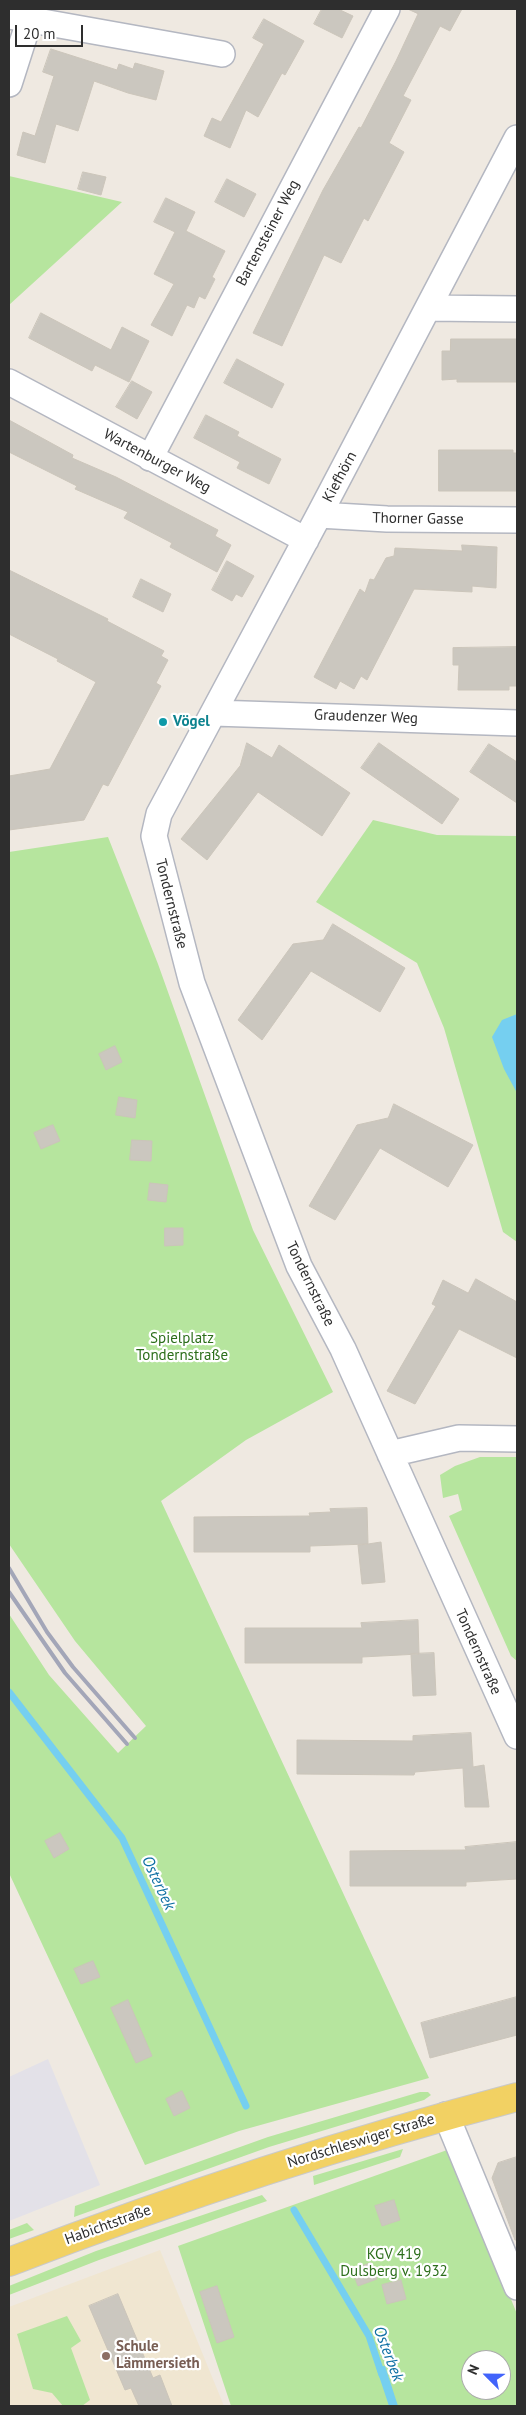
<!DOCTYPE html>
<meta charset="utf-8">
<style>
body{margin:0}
#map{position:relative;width:526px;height:2415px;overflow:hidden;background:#efe9e1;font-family:"PT Sans",sans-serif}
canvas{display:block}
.frame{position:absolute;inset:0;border:10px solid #2e2e2e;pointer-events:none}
.north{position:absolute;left:461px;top:2350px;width:50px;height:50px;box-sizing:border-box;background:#fff;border:1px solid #ababab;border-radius:50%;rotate:293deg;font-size:14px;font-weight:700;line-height:20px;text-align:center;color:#2e2e2e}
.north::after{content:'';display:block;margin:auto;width:18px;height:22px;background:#4264fb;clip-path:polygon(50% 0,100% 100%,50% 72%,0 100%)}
.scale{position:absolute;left:15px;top:25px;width:68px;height:22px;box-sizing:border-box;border:2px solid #2e2e2e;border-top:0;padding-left:6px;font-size:15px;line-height:18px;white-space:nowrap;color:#2e2e2e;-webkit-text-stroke:4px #fff;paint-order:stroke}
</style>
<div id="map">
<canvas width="526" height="2415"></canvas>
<div class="frame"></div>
<div class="north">N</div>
<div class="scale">20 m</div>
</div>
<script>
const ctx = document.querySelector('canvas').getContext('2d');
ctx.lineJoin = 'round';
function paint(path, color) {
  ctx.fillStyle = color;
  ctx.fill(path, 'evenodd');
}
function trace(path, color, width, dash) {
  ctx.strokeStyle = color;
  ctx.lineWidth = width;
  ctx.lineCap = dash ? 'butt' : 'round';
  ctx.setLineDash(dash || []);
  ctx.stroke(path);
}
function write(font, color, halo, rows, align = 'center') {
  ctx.font = font + ' "PT Sans",sans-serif';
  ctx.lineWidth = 4.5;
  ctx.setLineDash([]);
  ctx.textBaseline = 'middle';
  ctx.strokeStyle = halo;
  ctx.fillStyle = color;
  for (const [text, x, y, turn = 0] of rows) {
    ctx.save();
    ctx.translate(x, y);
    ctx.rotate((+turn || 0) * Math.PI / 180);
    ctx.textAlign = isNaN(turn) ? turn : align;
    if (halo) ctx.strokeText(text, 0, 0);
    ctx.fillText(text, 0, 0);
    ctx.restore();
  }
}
paint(new Path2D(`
 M48 2059 100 2185 9 2221V2077Z`), '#e3e1e8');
paint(new Path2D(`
 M160 2250 224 2406H9V2307Z`), '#f0e6d1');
paint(new Path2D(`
 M9 176 122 202 9 305Z
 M373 820 437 835 517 836V1242L503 1232 444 1028 417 963 316 902Z
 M108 837 158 964 253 1230 333 1392 246 1440 161 1501 429 2078 239 2131 145 2165 9 1873V1614L49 1675 118 1753 146 1726 75 1641 9 1544V852Z
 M480 1457H517V1661L511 1656 449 1516 462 1510 458 1494 443 1498 440 1475 455 1466Z
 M420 2092H428L431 2095 424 2100 269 2147 74 2217 75 2206 268 2137Z
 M403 2149 400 2157 314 2185 313 2176Z
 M450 2149 517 2314V2406H231L178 2246ZM471 2360H501V2390H471Z
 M262 2195 267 2201 99 2260 9 2295V2286L96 2251Z
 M27 2223 34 2230 9 2239V2230Z
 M67 2316 81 2341 71 2348 90 2400 82 2406H63L52 2393 33 2389 17 2334Z`), '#b6e59e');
paint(new Path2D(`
 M517 1014V1013V1093L504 1069 492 1037 502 1020Z
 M385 2366 398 2406H389L376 2367Z`), '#75cff0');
trace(new Path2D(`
 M9 1692 122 1838 246 2106
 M294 2210 369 2336 382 2375`), '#75cff0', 7);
const building = new Path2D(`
 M322 9H338L353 16 342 38 314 24Z
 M408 9H462L450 31 440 26 403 96 411 100 389 143 404 152 368 221 364 218 341 263 324 255 282 346 253 333 323 190 359 127 361 128 396 61 418 14Z
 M264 19 304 41 285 75 282 73 258 117 246 110 230 148 204 136 212 118 221 122 264 44 253 38Z
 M51 49 117 70 119 64 133 69 135 63 164 71 156 100 128 93 94 81 78 131 56 124 45 163 17 155 23 132 35 136 54 76 43 72Z
 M83 172 106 177 101 195 78 189Z
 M227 179 256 194 244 217 215 202Z
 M166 198 195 212 186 231 225 251 212 277 215 279 205 299 199 296 194 308 187 305 172 336 151 325 174 284 154 274 175 232 154 222Z
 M41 313 111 350 122 327 149 341 129 382 95 365 92 371 29 338Z
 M451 339H517V382H457V379L442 380V351H450Z
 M237 359 284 384 272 408 224 383Z
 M132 381 152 392 137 419 116 407Z
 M206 415 239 432 237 436 281 459 269 484 237 468 240 462 194 438Z
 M9 420 73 455 72 458 116 477 218 530 215 536 231 545 217 572 170 547 172 543 124 518 128 512 75 489 77 486 9 452Z
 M439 450H513V453H517V491H439Z
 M462 545 497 547 496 588 472 586V592L414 589 367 680 361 676 354 689 340 681 336 689 314 677 360 589 365 593 370 579 374 580 386 558 394 556 395 548 462 551Z
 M227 561 254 576 242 597 236 594 232 601 212 590Z
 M9 570 108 619 107 621 164 651 161 656 168 660 156 683 161 686 108 786 103 784 84 820 9 830V776L50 769 96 682 57 661 58 659 9 634Z
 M141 579 171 594 163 612 133 597Z
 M517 647V686H509V690H458L459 665H453V648Z
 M247 743 272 758 279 745 350 793 322 836 258 792 207 860 181 839 240 766Z
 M379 743 459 799 442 824 361 768Z
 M489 744 517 762V803L470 772Z
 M333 924 405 968 380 1012 311 971 262 1040 238 1020 293 944 323 940Z
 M115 1046 122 1062 106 1070 99 1054Z
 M119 1097 137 1100 135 1118 116 1115Z
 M394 1104 473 1145 448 1187 380 1148 335 1220 309 1206 357 1125 388 1118Z
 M53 1125 60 1141 41 1149 34 1133Z
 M132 1140 152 1141 151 1161 130 1160Z
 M150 1183 168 1185 166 1202 148 1200Z
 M165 1228H183V1245L165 1246Z
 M476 1279 517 1302V1358L459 1329 415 1404 387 1391 436 1306 432 1304 443 1280 468 1293Z
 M367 1508 368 1544 381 1542 385 1582 362 1584 358 1545 368 1544 310 1546V1552H194V1517L310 1516 309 1513 331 1512 330 1509Z
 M418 1620 419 1654 362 1657V1663H245V1628H362L361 1623Z
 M434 1653 436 1695 413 1696 411 1654Z
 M471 1733 473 1767 484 1765 489 1807H465L463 1768 415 1772 414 1775 297 1774V1740L413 1741V1736Z
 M60 1833 69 1849 54 1858 45 1841Z
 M517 1842V1879L466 1882V1886H350V1851L466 1850 465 1847Z
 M93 1961 100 1977 81 1984 74 1969Z
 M517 1997V2035L430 2058 421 2023Z
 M128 2000 152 2056 136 2063 111 2008Z
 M182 2091 190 2108 174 2116 166 2099Z
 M517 2157V2240H515L492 2178 498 2163Z
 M394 2200 400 2220 382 2226 375 2206Z
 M371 2263 377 2279 358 2286 352 2270Z
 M401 2280 406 2299 387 2304 382 2285Z
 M217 2286 234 2337 217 2343 200 2292Z
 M118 2294 153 2378 160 2375 172 2406H139L131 2388 125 2390 89 2306Z`);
paint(building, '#cbc7bf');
trace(building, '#cbc5ba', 1);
const minor = new Path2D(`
 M9 16 222 54
 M9 84 33 9
 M517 138 319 515 159 814 154 836 192 983 299 1266 343 1349 517 1736
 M428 308 517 309
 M9 382 306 540
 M150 458 387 9
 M319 515 387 519 517 520
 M214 713 517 723
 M390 1454 459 1438 517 1439
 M446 2115 517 2287`);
const primary = new Path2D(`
 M9 2262C175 2198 345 2142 517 2097`);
trace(minor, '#b4b7c1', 28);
trace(primary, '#c9c9c9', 30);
trace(minor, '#fff', 25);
trace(primary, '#f2d163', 28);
trace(new Path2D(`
 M9 1568 47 1632 73 1667 135 1738
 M9 1592 65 1673 127 1744`), '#a3a6b8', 4);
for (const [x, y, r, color] of [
 [163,722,5,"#0f9aa8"],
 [106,2356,5,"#8d6e63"]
]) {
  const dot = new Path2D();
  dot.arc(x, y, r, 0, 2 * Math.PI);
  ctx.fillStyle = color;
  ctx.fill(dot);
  trace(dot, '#fff', 2);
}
write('15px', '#2e2e2e', '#fff', [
 ["Bartensteiner Weg",268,233,-62],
 ["Wartenburger Weg",157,461,28],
 ["Kiefhörn",340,477,-62],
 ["Thorner Gasse",418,519,1],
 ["Graudenzer Weg",366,717,2],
 ["Tondernstraße",171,904,76],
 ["Tondernstraße",310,1284,64],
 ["Tondernstraße",478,1652,66],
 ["Nordschleswiger Straße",361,2141,-17],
 ["Habichtstraße",108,2225,-20]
]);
write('bold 15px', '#0d838f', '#fff', [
 ["Vögel",173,722]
], 'left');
write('15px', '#2c6e1b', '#fff', [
 ["Spielplatz",182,1339],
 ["Tondernstraße",182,1356],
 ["KGV 419",394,2255],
 ["Dulsberg v. 1932",394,2272]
]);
write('bold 15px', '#785e54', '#fff', [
 ["Schule",116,2347],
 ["Lämmersieth",116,2364]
], 'left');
write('italic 16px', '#0d6fa3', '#fff', [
 ["Osterbek",158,1883,65],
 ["Osterbek",388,2354,69]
]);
</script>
